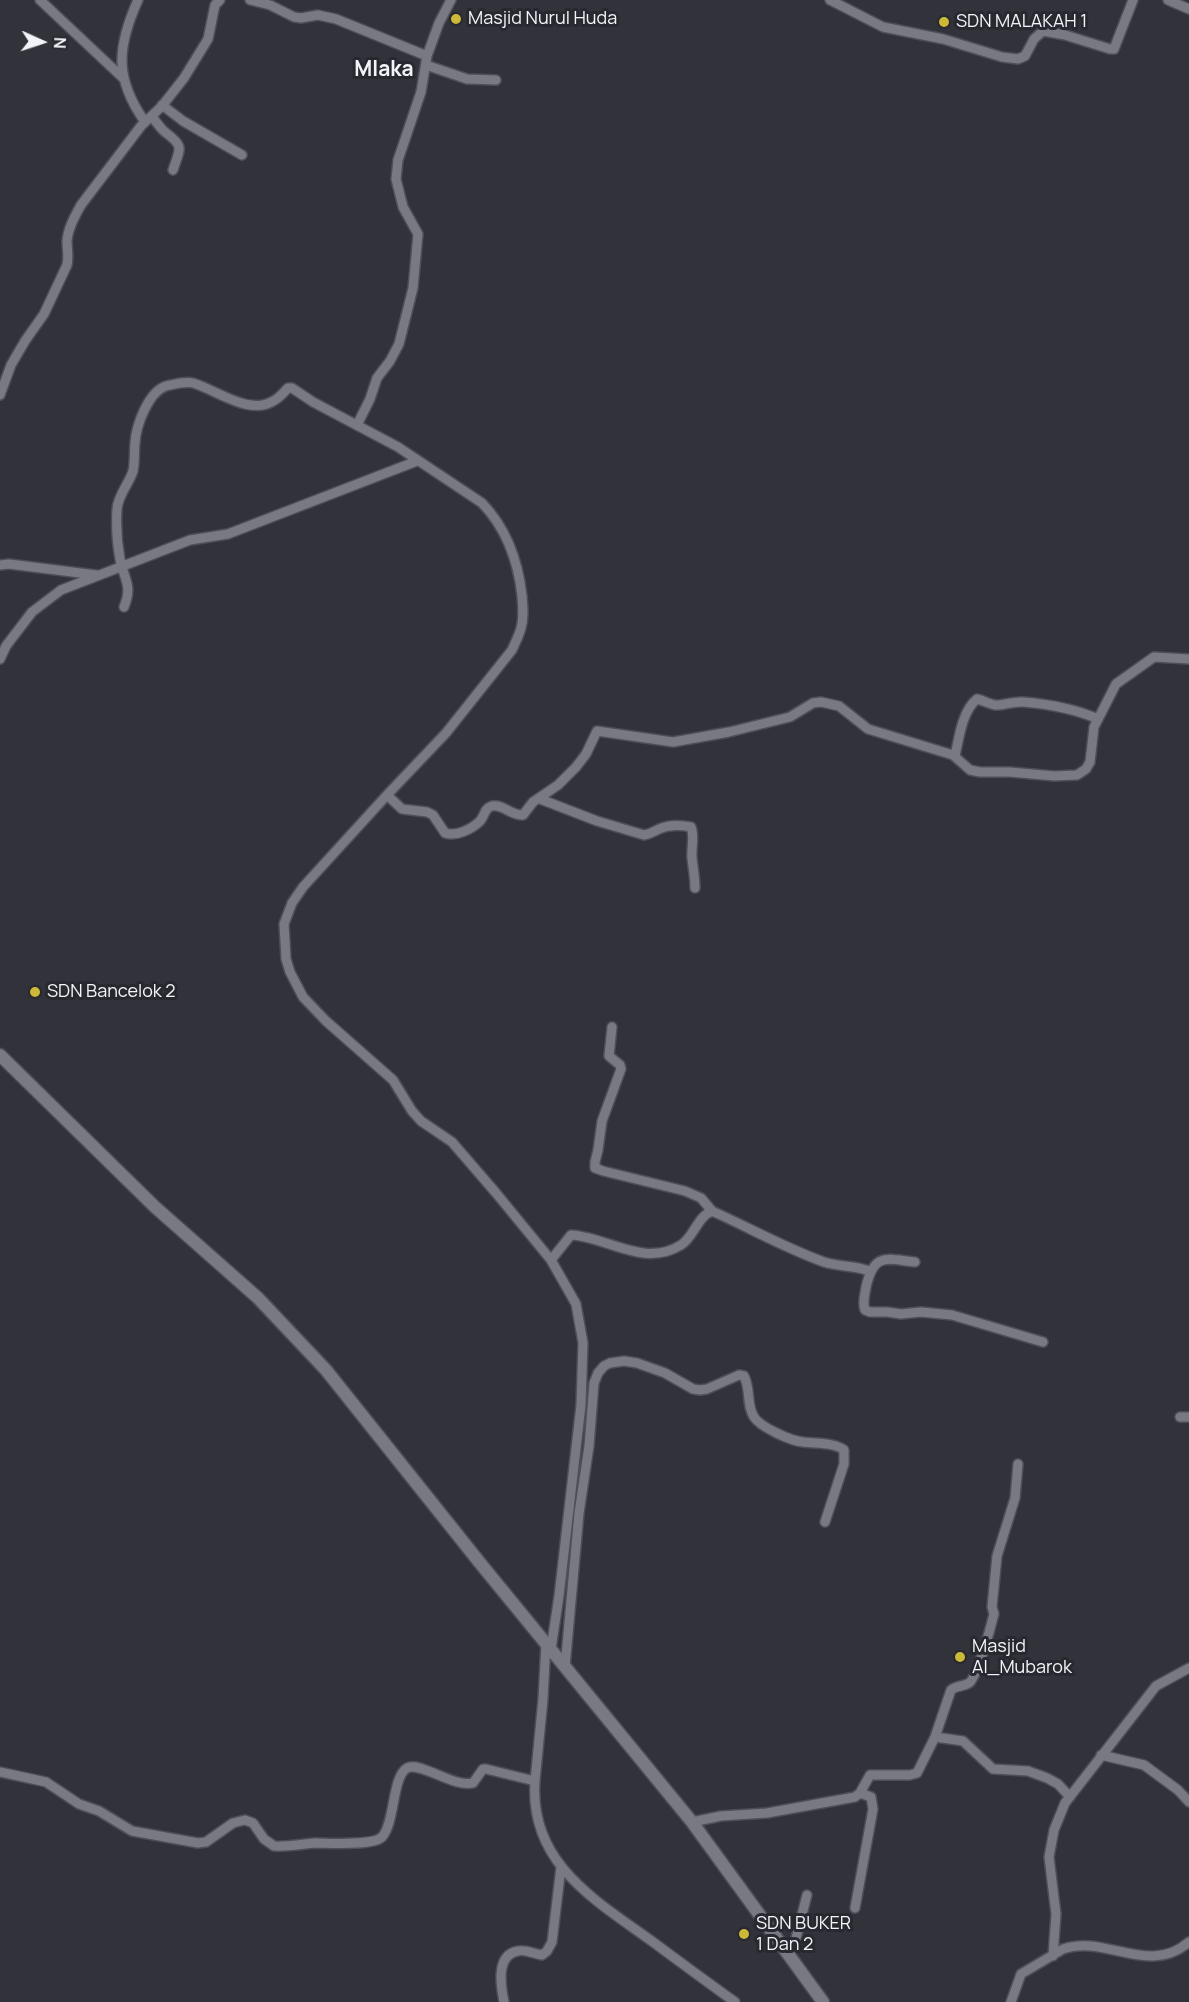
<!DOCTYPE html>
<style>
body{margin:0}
#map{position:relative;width:1189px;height:2002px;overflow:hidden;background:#32323b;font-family:Manrope,sans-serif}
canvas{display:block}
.north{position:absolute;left:12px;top:12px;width:60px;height:60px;-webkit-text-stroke:4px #282831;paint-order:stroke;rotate:93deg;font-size:16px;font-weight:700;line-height:24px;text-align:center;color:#f3f4f9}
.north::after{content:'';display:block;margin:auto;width:21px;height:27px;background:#f3f4f9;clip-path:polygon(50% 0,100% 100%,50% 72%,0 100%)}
</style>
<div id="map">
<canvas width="1189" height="2002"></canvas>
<div class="north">N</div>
</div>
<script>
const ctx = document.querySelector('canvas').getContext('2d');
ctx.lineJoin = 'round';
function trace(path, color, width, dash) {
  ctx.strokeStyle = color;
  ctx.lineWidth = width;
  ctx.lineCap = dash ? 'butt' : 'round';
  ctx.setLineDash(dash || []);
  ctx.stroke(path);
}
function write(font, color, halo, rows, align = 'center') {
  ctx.font = font + ' Manrope,sans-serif';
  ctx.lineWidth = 6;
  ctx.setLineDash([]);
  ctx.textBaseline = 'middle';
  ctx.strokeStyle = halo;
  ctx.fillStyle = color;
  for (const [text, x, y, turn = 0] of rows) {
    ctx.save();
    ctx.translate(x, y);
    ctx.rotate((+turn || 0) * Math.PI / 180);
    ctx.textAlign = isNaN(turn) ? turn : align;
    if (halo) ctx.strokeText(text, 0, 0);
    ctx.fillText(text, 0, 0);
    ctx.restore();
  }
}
const street = new Path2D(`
 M40 0 123 78
 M138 0C117 47 114 78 145 122
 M250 0 270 5 294 17 301 18 318 15 336 19 427 56
 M830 0 883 27 943 39 1002 57 1018 59 1025 56 1034 39 1043 31 1065 35 1110 49H1114L1133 0
 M1168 0 1189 9
 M426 65 467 79 496 80
 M162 105 183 121 242 155
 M152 117C156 121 160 128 165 132 185 147 180 148 173 170
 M0 395 11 365 25 341 44 314 67 265C69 256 67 249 67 241 68 228 75 216 81 205L141 126 162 106 184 78 208 39 215 5 220 0
 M357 425 370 399 377 378 390 361 399 344 413 288 418 234 403 207 396 179 398 160 421 92 427 56 439 23 451 0
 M0 565 9 564 96 575
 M124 607C133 585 124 580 120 559 117 543 116 525 117 509 118 495 129 484 133 471 135 462 134 452 135 443 136 426 148 392 166 386 174 384 185 381 193 383 217 390 250 417 275 400 280 397 284 392 288 388H292L313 402 398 447 482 503C507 529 518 560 522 596 523 607 524 618 521 628 519 636 515 643 512 650L446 733 387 795 303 887 292 903 284 924 286 959 290 972 303 997 326 1021 393 1080 412 1111 421 1121 452 1142 496 1193 551 1260 576 1304 583 1343 581 1405 559 1596 551 1649
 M0 659 6 646 32 612 61 590 190 540 228 534 417 461
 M955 756C959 738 962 711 977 699 982 700 989 704 995 705 1002 706 1013 701 1023 702 1048 704 1075 709 1098 719
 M387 795 402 809 427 812 433 815 445 833C456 837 472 829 480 821 485 816 484 808 492 806 503 804 512 816 523 815L533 802 558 785 576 767 586 754 597 731 673 742 729 732 790 717 813 703 821 702 839 706 868 729 953 755 970 770 980 772H1010L1054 776 1077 775 1086 769 1090 762 1094 727 1116 684 1154 657 1189 659
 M540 799 597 821 644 835C650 834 653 832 659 829 668 825 681 825 691 827 695 837 691 847 692 858 693 868 695 878 695 888
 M612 1027 609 1056 620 1065 621 1069 602 1121 598 1150 595 1162V1168L603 1171 685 1191 701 1198 712 1211
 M551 1260 571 1235C608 1237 644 1268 681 1245 694 1237 697 1217 712 1211 750 1228 785 1248 824 1262 839 1267 854 1265 869 1271
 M915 1262C886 1259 874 1252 866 1287 865 1295 862 1302 865 1310L870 1312H887L901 1314 921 1312 952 1315 1043 1342
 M1180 1417H1189
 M565 1667 579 1513 589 1446 594 1383 598 1373 604 1366 610 1363 624 1361 637 1363 665 1373 693 1389 700 1390 707 1389 739 1375 744 1376C751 1389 746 1405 754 1417 760 1427 791 1441 803 1442 816 1444 833 1442 844 1450V1464L825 1522
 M935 1737 963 1741 993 1769 1028 1771 1047 1778 1058 1784 1070 1797
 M1101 1755 1144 1765 1178 1790 1189 1802
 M0 1772 46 1782 79 1804 99 1811 132 1831 198 1843 206 1842 233 1823 245 1820 253 1823 264 1839 274 1846C288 1847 301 1844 315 1843 329 1843 373 1846 382 1837 395 1823 392 1777 407 1768 420 1761 454 1788 473 1783L483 1769H486L535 1781 543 1699 546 1643
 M535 1781C529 1863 595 1900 653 1942 680 1962 707 1982 735 2002
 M692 1822 721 1816 767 1813 855 1797 860 1793 870 1775H910L917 1773 935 1737 951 1690C957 1685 963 1687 969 1683 977 1678 991 1626 994 1614L992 1607 997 1556 1015 1498 1018 1464
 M855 1908 873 1809 871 1797 860 1793
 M789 1954 794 1946 807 1895
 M1053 1956 1056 1914 1049 1857 1054 1830 1065 1803 1156 1686 1189 1668
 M504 2002C501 1987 495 1955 518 1951 525 1949 534 1954 542 1955L547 1951 552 1942 561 1867
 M1011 2002 1021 1974 1063 1949C1105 1934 1149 1977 1189 1942`);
const secondary = new Path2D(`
 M0 1055 155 1207 258 1298 326 1370 480 1563 692 1822 823 2002`);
trace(street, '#4e4e56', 12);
trace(secondary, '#4e4e56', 15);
trace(street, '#787983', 9);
trace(secondary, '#787983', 12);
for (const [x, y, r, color] of [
 [456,19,6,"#cdb938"],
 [944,22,6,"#cdb938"],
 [35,992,6,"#cdb938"],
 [960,1657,6,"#cdb938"],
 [744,1934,6,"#cdb938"]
]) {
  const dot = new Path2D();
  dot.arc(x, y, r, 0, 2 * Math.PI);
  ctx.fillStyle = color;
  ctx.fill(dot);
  trace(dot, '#282831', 2);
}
write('18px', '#f3f4f9', '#282831', [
 ["Masjid Nurul Huda",468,19],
 ["SDN MALAKAH 1",956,22],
 ["SDN Bancelok 2",47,992],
 ["Masjid",972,1647],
 ["Al_Mubarok",972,1668],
 ["SDN BUKER",756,1924],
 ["1 Dan 2",756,1945]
], 'left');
write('bold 21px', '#f3f4f9', '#282831', [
 ["Mlaka",384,70]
]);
</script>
